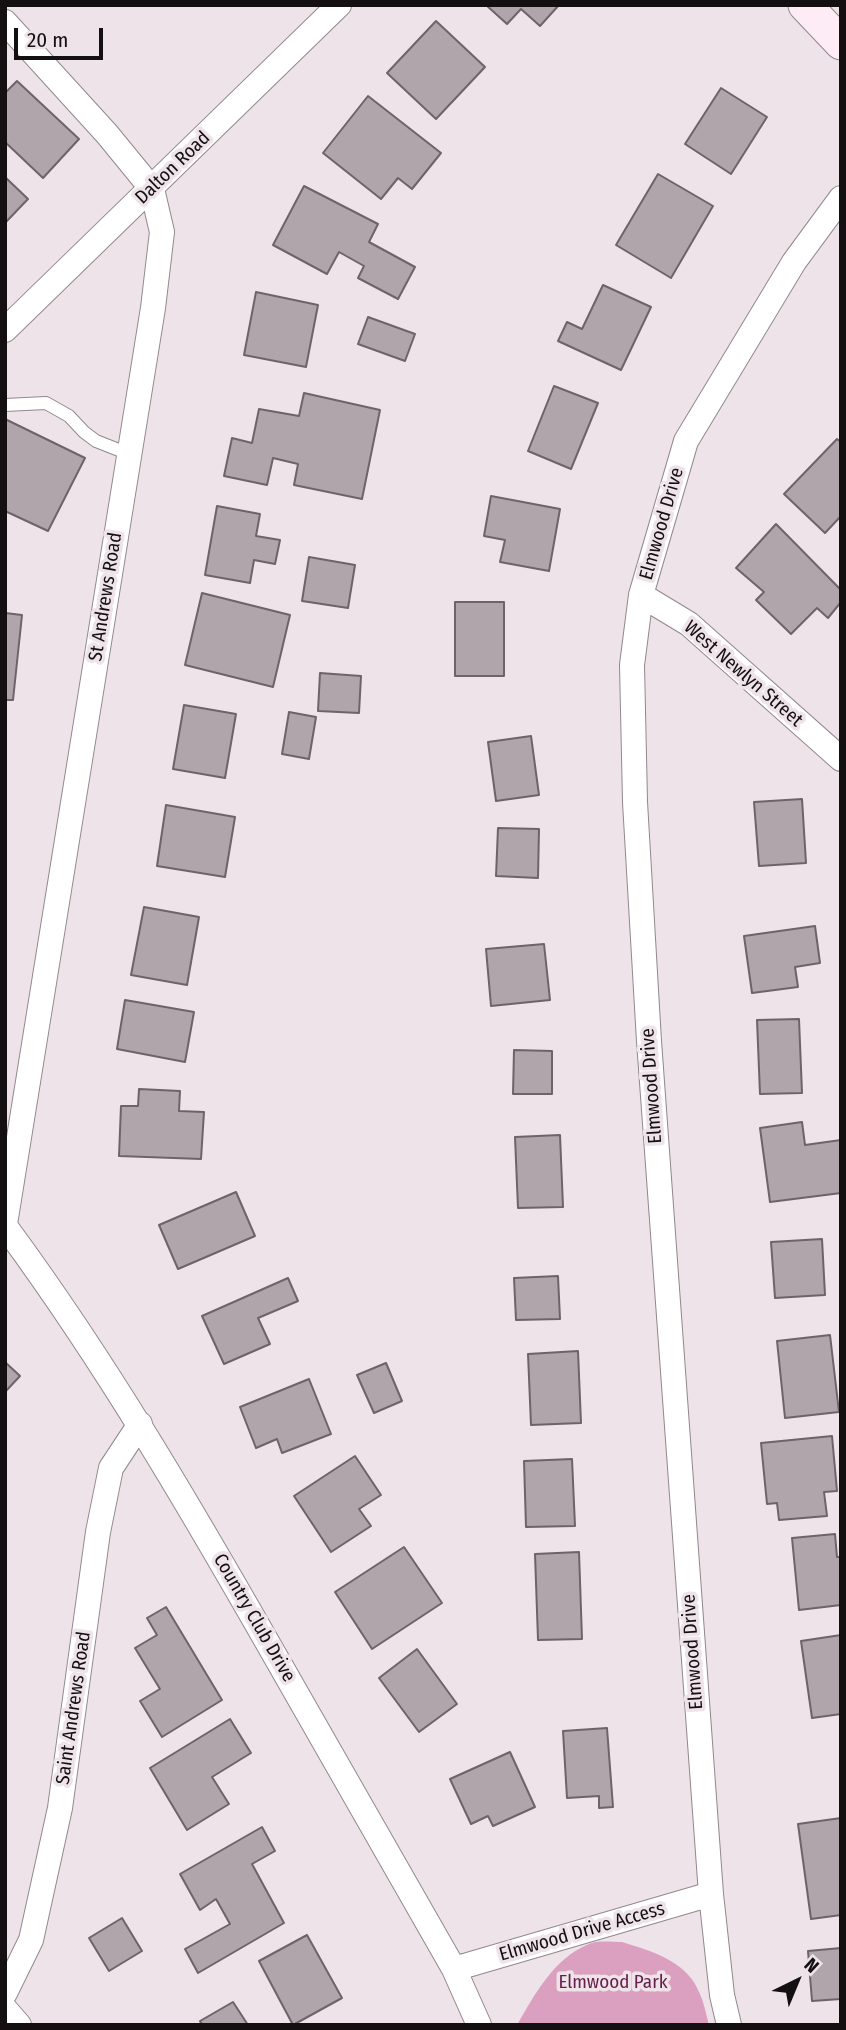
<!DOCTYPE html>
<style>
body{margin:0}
#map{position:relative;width:846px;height:2030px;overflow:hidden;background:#eee3e8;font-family:"Fira Sans Condensed",sans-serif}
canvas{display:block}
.frame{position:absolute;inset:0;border:7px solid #141012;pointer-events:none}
.north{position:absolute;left:762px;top:1946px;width:70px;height:70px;-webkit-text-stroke:5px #eee3e8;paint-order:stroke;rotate:43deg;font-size:19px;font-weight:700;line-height:28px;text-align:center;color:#141012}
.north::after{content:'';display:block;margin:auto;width:24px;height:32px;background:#141012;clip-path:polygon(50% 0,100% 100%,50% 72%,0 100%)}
.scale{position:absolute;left:14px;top:28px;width:89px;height:32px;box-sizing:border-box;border:4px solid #141012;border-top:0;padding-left:9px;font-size:21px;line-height:24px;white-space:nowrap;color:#141012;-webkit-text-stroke:5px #eee3e8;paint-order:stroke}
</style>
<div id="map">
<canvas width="846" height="2030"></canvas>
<div class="frame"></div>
<div class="north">N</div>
<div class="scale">20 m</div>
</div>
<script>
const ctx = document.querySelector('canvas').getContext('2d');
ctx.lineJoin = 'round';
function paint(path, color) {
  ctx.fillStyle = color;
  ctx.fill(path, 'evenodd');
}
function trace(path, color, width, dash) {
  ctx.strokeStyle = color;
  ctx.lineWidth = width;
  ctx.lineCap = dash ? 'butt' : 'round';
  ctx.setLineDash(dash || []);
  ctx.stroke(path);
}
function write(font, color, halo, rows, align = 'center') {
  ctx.font = font + ' "Fira Sans Condensed",sans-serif';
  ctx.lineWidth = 7;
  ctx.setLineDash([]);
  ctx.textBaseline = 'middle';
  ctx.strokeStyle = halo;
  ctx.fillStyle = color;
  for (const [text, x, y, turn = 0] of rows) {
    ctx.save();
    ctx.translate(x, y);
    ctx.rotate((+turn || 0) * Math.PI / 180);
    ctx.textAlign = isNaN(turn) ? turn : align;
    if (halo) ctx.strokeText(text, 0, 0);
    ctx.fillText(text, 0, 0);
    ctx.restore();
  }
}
paint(new Path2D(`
 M622 1942C651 1951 687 1961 699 1992 704 2002 706 2014 709 2025H517C535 1994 554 1958 589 1944 598 1940 612 1942 622 1942Z`), '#db9fbf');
const building = new Path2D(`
 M486 5H559L540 26 521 9 507 24Z
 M436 21 485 67 436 119 387 73Z
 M17 81 79 139 43 178 5 142V93Z
 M721 88 767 117 731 174 685 144Z
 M368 96 441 153 412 189 398 178 381 199 323 153Z
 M658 174 713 206 671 278 616 245Z
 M5 177 28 199 5 223Z
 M304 186 378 224 369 242 415 267 398 299 358 278 364 266 339 252 327 274 273 245Z
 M603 285 651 307 621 370 558 341 567 322 582 329Z
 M256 292 318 305 306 367 244 355Z
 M368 317 415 334 405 361 358 344Z
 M554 386 598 403 571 469 528 451Z
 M304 393 380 410 362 499 294 485 298 464 273 458 267 485 224 476 232 438 252 443 259 409 299 416Z
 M5 419 85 458 48 531 5 511Z
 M837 439 841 442V516L825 533 784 494Z
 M491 496 560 509 549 571 500 562 505 540 484 536Z
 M217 506 260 514 256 536 280 540 275 564 254 560 250 583 205 575Z
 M776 524 841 590V602L828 618 817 608 791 634 756 600 764 592 736 568Z
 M309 557 355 565 348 608 302 601Z
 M202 593 290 615 273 687 185 665Z
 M455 602H504V676H455Z
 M5 613 22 615 13 700H5Z
 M320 673 361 676 359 713 318 711Z
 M184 705 236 714 225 778 173 769Z
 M289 712 316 717 309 759 282 754Z
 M531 736 539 795 496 801 488 742Z
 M802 799 806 863 759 866 754 802Z
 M166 805 235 817 225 877 157 866Z
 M498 828 539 829 538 878 496 876Z
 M144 907 199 917 187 985 131 975Z
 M815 926 820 963 795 967 798 987 752 993 744 936Z
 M544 944 550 1000 491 1006 486 949Z
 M125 1000 194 1012 185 1062 117 1049Z
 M799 1019 802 1093 760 1094 757 1020Z
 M514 1050 552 1051V1094H513Z
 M139 1089 180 1091 179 1111 204 1112 201 1159 119 1156 121 1106H138Z
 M802 1122 805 1145 841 1140V1193L770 1202 760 1128Z
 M560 1135 563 1207 518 1208 515 1137Z
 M236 1192 255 1236 178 1269 159 1225Z
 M822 1239 825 1295 775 1298 771 1242Z
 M558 1276 560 1319 516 1320 514 1278Z
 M288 1278 298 1301 258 1318 270 1344 224 1364 202 1316Z
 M830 1335 839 1412 785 1418 777 1341Z
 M578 1351 581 1423 531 1425 528 1354Z
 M5 1362 20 1376 5 1392Z
 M386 1363 402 1401 374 1413 357 1375Z
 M309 1379 331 1434 282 1453 277 1439 256 1448 240 1407Z
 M832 1436 837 1491 824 1492 827 1516 779 1520 777 1503 767 1504 761 1443Z
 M355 1456 381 1495 359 1509 371 1526 331 1552 294 1496Z
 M572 1459 575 1526 526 1527 524 1461Z
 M835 1534 837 1557H841V1605L799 1610 792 1538Z
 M404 1547 442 1603 372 1649 335 1592Z
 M579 1552 582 1639 538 1640 535 1554Z
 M166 1607 222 1700 162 1737 140 1701 160 1689 135 1648 157 1635 147 1618Z
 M841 1635V1714L812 1718 801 1641Z
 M417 1649 457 1704 419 1732 379 1678Z
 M230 1719 251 1753 212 1777 229 1804 187 1830 150 1768Z
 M607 1728 613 1807 599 1808V1796L567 1798 563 1731Z
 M510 1752 535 1807 493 1826 488 1816 471 1824 450 1779Z
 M841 1818V1915L811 1919 798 1824Z
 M262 1827 275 1851 252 1864 284 1923 198 1973 185 1949 230 1924 216 1899 200 1910 180 1874Z
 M122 1918 142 1951 109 1971 89 1938Z
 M307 1935 342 1998 293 2025 259 1961Z
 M841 1948V1999L812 2001 808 1951Z
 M233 2002 248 2025H202L200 2021Z`);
paint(building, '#b0a5aa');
trace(building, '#6d6469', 2);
const lane = new Path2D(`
 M5 405 46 403 69 416 84 432 96 441 129 454`);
const street = new Path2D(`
 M5 22 107 134 152 189 162 232 153 308 5 1224
 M5 330 339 5
 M641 595 689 624 841 759
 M5 1226C107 1364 193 1512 278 1661 337 1764 395 1866 454 1969L479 2025
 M454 1969 711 1894
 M5 1993 31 1940 60 1808 98 1532 111 1468 140 1424
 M5 2009 19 2025
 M729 2025 722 1995 711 1894 649 1041 635 802 632 665 641 595 686 441 794 262 841 198`);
const secondary = new Path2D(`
 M805 5 841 43`);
trace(lane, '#92888d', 14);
trace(street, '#92888d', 26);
trace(secondary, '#92888d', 35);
trace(lane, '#fff', 12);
trace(street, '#fff', 24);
trace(secondary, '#fdecf5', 33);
write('19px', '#141012', '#eee3e8', [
 ["Dalton Road",173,168,-44],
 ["Elmwood Drive",662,524,-74],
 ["St Andrews Road",106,597,-81],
 ["West Newlyn Street",743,674,41],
 ["Elmwood Drive",652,1086,-94],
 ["Country Club Drive",254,1618,60],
 ["Elmwood Drive",693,1652,-94],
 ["Saint Andrews Road",74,1708,-82],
 ["Elmwood Drive Access",582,1932,-16]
]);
write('19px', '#661e4b', '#eee3e8', [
 ["Elmwood Park",613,1983]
]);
</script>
